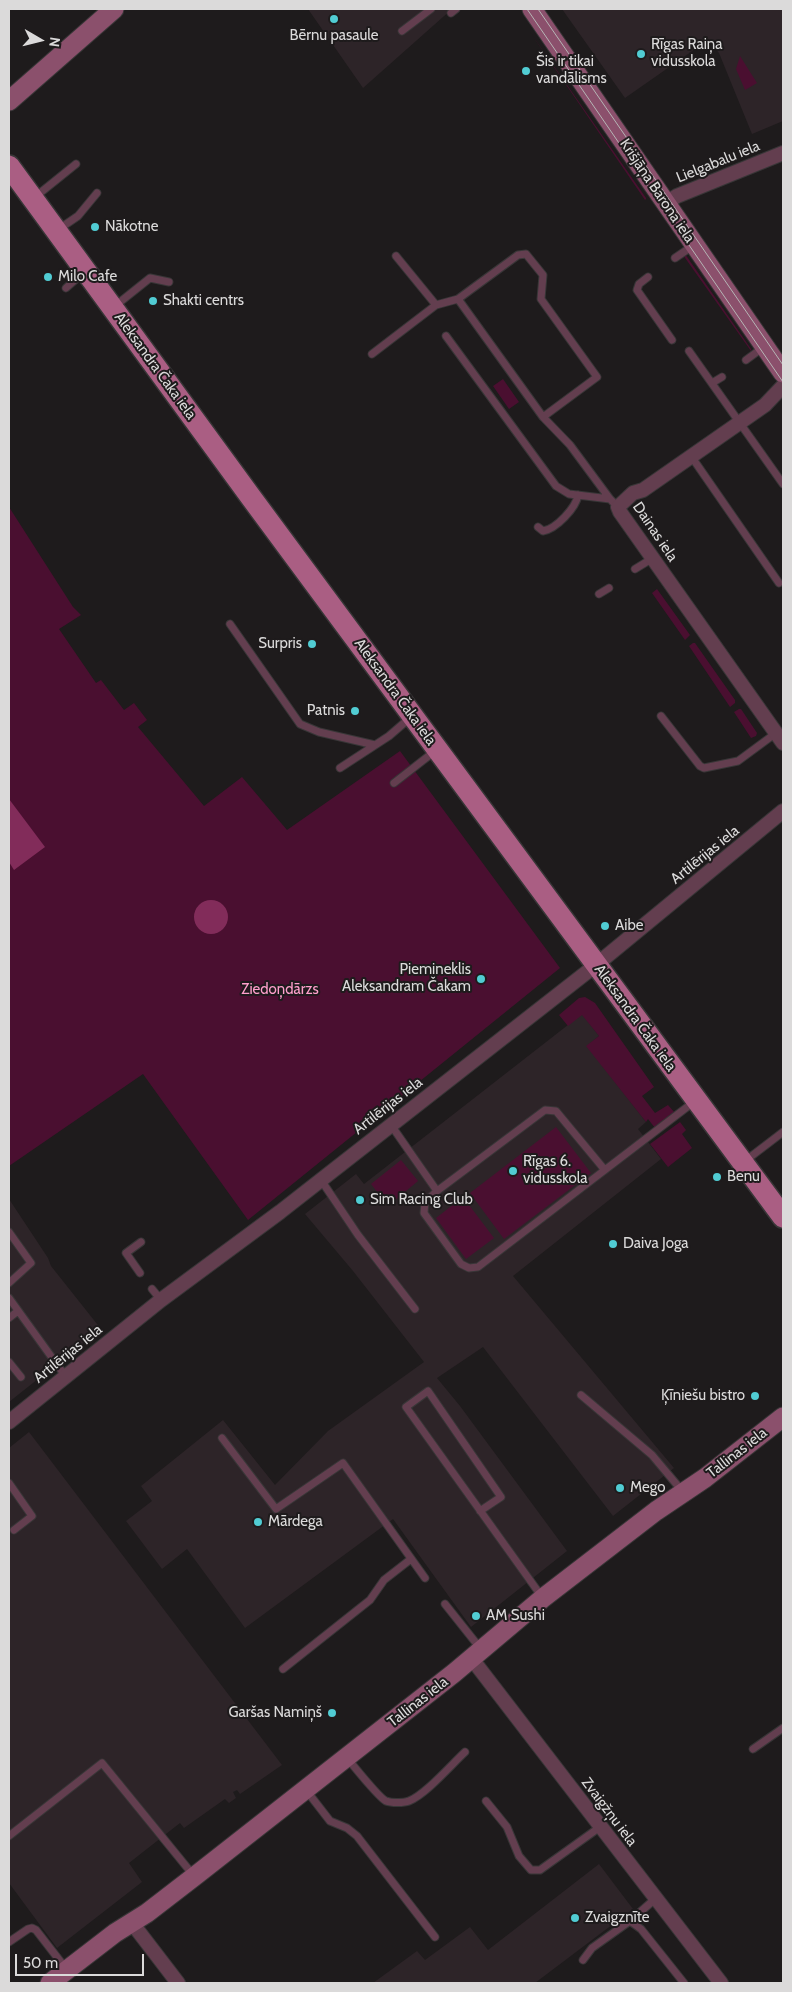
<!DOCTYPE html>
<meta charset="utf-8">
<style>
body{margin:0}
#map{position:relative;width:792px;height:1992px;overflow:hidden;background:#1e1b1c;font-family:Cabin,sans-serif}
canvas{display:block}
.frame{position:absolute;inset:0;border:10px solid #dbdada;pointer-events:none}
.north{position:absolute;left:15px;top:15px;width:50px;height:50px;-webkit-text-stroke:4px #1e1b1c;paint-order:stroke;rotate:98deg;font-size:14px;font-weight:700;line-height:20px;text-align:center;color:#dbdada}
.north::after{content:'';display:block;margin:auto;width:18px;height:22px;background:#dbdada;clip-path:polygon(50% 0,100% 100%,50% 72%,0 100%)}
.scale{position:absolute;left:15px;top:1954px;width:129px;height:22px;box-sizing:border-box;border:2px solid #dbdada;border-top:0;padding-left:6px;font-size:15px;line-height:18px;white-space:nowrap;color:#dbdada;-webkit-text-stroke:4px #1e1b1c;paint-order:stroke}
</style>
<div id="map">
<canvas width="792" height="1992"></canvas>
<div class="frame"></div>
<div class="north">N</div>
<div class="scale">50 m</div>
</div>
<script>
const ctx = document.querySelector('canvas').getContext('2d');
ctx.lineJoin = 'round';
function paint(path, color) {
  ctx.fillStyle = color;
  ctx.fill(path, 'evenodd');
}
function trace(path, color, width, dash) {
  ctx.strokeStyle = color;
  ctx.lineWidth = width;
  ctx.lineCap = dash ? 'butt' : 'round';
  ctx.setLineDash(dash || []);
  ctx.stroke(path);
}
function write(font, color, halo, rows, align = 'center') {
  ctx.font = font + ' Cabin,sans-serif';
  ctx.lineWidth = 4;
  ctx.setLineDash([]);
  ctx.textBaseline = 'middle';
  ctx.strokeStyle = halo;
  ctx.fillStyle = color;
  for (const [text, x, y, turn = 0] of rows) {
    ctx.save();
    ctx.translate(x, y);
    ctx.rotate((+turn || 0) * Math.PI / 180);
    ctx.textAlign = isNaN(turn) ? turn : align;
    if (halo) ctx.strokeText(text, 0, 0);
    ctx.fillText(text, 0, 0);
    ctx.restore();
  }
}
paint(new Path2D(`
 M308 9H452L363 88Z
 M562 9H783V121L752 134 719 53 708 40 625 98Z
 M582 1014 599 1036 587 1046 646 1122 638 1129 661 1159 513 1276 674 1468 613 1516 483 1347 437 1378 460 1406 567 1551 471 1627 393 1519 245 1628 187 1549 162 1569 126 1521 152 1501 141 1486 223 1420 275 1485 328 1431 424 1362 353 1271 305 1214 356 1174 364 1184Z
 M9 1199 48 1258 51 1266 101 1329 9 1402Z
 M29 1432 282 1765 240 1794 237 1790 233 1792 236 1798 229 1803 225 1799 184 1828 180 1823 129 1863 142 1882 57 1948 9 1883V1448Z
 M599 1864 633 1909 535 1983H373L417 1951 425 1960 470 1927 488 1950Z`), '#2d2428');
paint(new Path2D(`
 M530 32 646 198V199L645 200Z
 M740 56 757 83 745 90 736 69Z
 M685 254 751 349V351L683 255Z
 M503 379 519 402 509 409 493 386Z
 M9 507 73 607 81 615 59 629 96 683 101 680 124 710 134 703 147 720 138 727 204 806 242 777 287 830 400 751 560 968 248 1220 143 1074 9 1166Z
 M657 589 690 635 685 640 652 593Z
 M693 643H695L735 700V703L730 707 689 646Z
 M739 709H741L757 733 756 736 751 738 734 712Z
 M585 997 595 1003 654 1087 642 1096 655 1113 668 1105 675 1113 655 1128 648 1119 646 1122 586 1046 599 1036 582 1015 568 1026 559 1015 579 998Z
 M680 1122 686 1130 682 1134 692 1148 668 1167 650 1144Z
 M556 1127 591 1173 504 1239 470 1193Z
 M401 1160 418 1181 388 1206 371 1184Z
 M463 1197 494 1238 466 1259 436 1218Z`), '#4a0f30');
paint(new Path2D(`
 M9 799 45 847 14 870 9 862Z
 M194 917a17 17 0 1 1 34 0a17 17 0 1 1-34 0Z`), '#822c5a');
const lane = new Path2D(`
 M451 13 456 9
 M402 31 431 9
 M35 197 76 164
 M59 229 78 216 97 193
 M396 256 436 305
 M675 258 694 245
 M648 277 639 284 637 290 672 340
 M66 288 83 273
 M458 299 543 417 570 445 610 499 618 507
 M115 306 150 278 169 282
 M446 336 556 486 569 494 610 499
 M689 351 783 484
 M372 354 436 305 458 299 518 255 526 254 543 275 541 299 597 377 543 417
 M746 360 765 346
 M712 383 722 377
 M691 456 779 583
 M538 527 543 531C556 529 576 508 578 495
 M635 569 653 558
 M599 594 609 588
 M230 624 300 724 319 732 375 745
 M661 716 700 766 704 768 738 761 776 733
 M340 768 389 736 411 717
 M394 783 435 751
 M391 1125 437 1191
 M745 1161 783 1132
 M604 1169 556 1111 545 1110 437 1191 425 1202 424 1213 461 1264 469 1268 478 1267 695 1101
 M321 1180 358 1235 415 1309
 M9 1232 31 1263 9 1283
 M140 1273 126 1253 141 1242
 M152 1289 161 1300
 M9 1298 66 1377
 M9 1318 18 1311
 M9 1362 21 1377
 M581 1395 652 1455 683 1492
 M222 1438 276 1509 343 1463 425 1578
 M9 1483 32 1516 14 1530
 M480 1511 501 1497 428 1391 406 1407 542 1597
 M445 1604 480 1648
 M283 1669 370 1600 384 1580 411 1559
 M753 1749 783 1728
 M347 1758C353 1765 379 1798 386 1801 391 1803 404 1803 409 1801 426 1794 451 1765 465 1752
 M306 1790 330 1821 347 1828 357 1836 435 1937
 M486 1801 507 1827 519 1856 531 1870H540L600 1827
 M9 1836 102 1763 194 1876
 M630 1921 641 1929 684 1983
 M9 1942 28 1929 32 1928 36 1930 67 1970
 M583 1960 592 1948 630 1921 655 1899`);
const street = new Path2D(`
 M666 203 677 196 783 153
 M783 386 765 405 643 490 633 493 618 507 620 512 783 743
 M9 1422 161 1300 280 1212 596 965 783 811
 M472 1659 721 1983
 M132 1923 178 1983`);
const secondary = new Path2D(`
 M532 9 783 373
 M9 101 114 9
 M50 1983 115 1933 147 1913 195 1876 454 1673 543 1598 656 1511 705 1478 783 1417`);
const primary = new Path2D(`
 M9 166 250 496 783 1217`);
trace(lane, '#383637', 9);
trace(street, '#383637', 16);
trace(secondary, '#383637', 21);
trace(primary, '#383637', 24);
trace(lane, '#633e4f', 7);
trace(street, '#633e4f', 14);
trace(secondary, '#8b506c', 19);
trace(primary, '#aa5e83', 21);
trace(new Path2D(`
 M527 9 783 382
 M538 9 783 365`), '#b6b5b5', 1);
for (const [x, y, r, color] of [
 [334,19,5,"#51ccd3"],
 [641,54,5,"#51ccd3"],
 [526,71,5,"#51ccd3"],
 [95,227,5,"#51ccd3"],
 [48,277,5,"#51ccd3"],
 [153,301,5,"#51ccd3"],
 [312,644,5,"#51ccd3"],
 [355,711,5,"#51ccd3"],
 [605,926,5,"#51ccd3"],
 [481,979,5,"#51ccd3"],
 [513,1171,5,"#51ccd3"],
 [717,1177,5,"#51ccd3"],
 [360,1200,5,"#51ccd3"],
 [613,1244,5,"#51ccd3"],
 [755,1396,5,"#51ccd3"],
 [620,1488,5,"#51ccd3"],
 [258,1522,5,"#51ccd3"],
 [476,1616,5,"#51ccd3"],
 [332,1713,5,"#51ccd3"],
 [575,1918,5,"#51ccd3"]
]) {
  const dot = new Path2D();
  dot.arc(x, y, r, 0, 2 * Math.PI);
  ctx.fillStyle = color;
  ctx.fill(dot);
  trace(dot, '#1e1b1c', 2);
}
write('15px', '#dbdada', '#1e1b1c', [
 ["Bērnu pasaule",334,36,"center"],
 ["Rīgas Raiņa",651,45],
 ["vidusskola",651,62],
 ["Šis ir tikai",536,62],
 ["vandālisms",536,79],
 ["Nākotne",105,227],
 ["Milo Cafe",58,277],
 ["Shakti centrs",163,301],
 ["Surpris",302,644,"right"],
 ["Patnis",345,711,"right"],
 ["Aibe",615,926],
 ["Piemineklis",471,970,"right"],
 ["Aleksandram Čakam",471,987,"right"],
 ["Rīgas 6.",523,1162],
 ["vidusskola",523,1179],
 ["Benu",727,1177],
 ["Sim Racing Club",370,1200],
 ["Daiva Joga",623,1244],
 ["Ķīniešu bistro",745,1396,"right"],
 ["Mego",630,1488],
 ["Mārdega",268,1522],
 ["AM Sushi",486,1616],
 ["Garšas Namiņš",322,1713,"right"],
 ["Zvaigznīte",585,1918]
], 'left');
write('15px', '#dbdada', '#1e1b1c', [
 ["Lielgabalu iela",718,162,-22],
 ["Krišjāņa Barona iela",657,191,56],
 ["Aleksandra Čaka iela",155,366,54],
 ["Dainas iela",655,532,56],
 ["Aleksandra Čaka iela",395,692,54],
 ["Artilērijas iela",705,855,-39],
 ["Aleksandra Čaka iela",635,1018,54],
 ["Artilērijas iela",388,1106,-38],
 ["Artilērijas iela",68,1354,-39],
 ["Tallinas iela",737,1453,-38],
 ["Tallinas iela",418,1702,-38],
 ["Zvaigžņu iela",609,1812,53]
]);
write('15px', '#ff9fcc', '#1e1b1c', [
 ["Ziedoņdārzs",280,990]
]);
</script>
